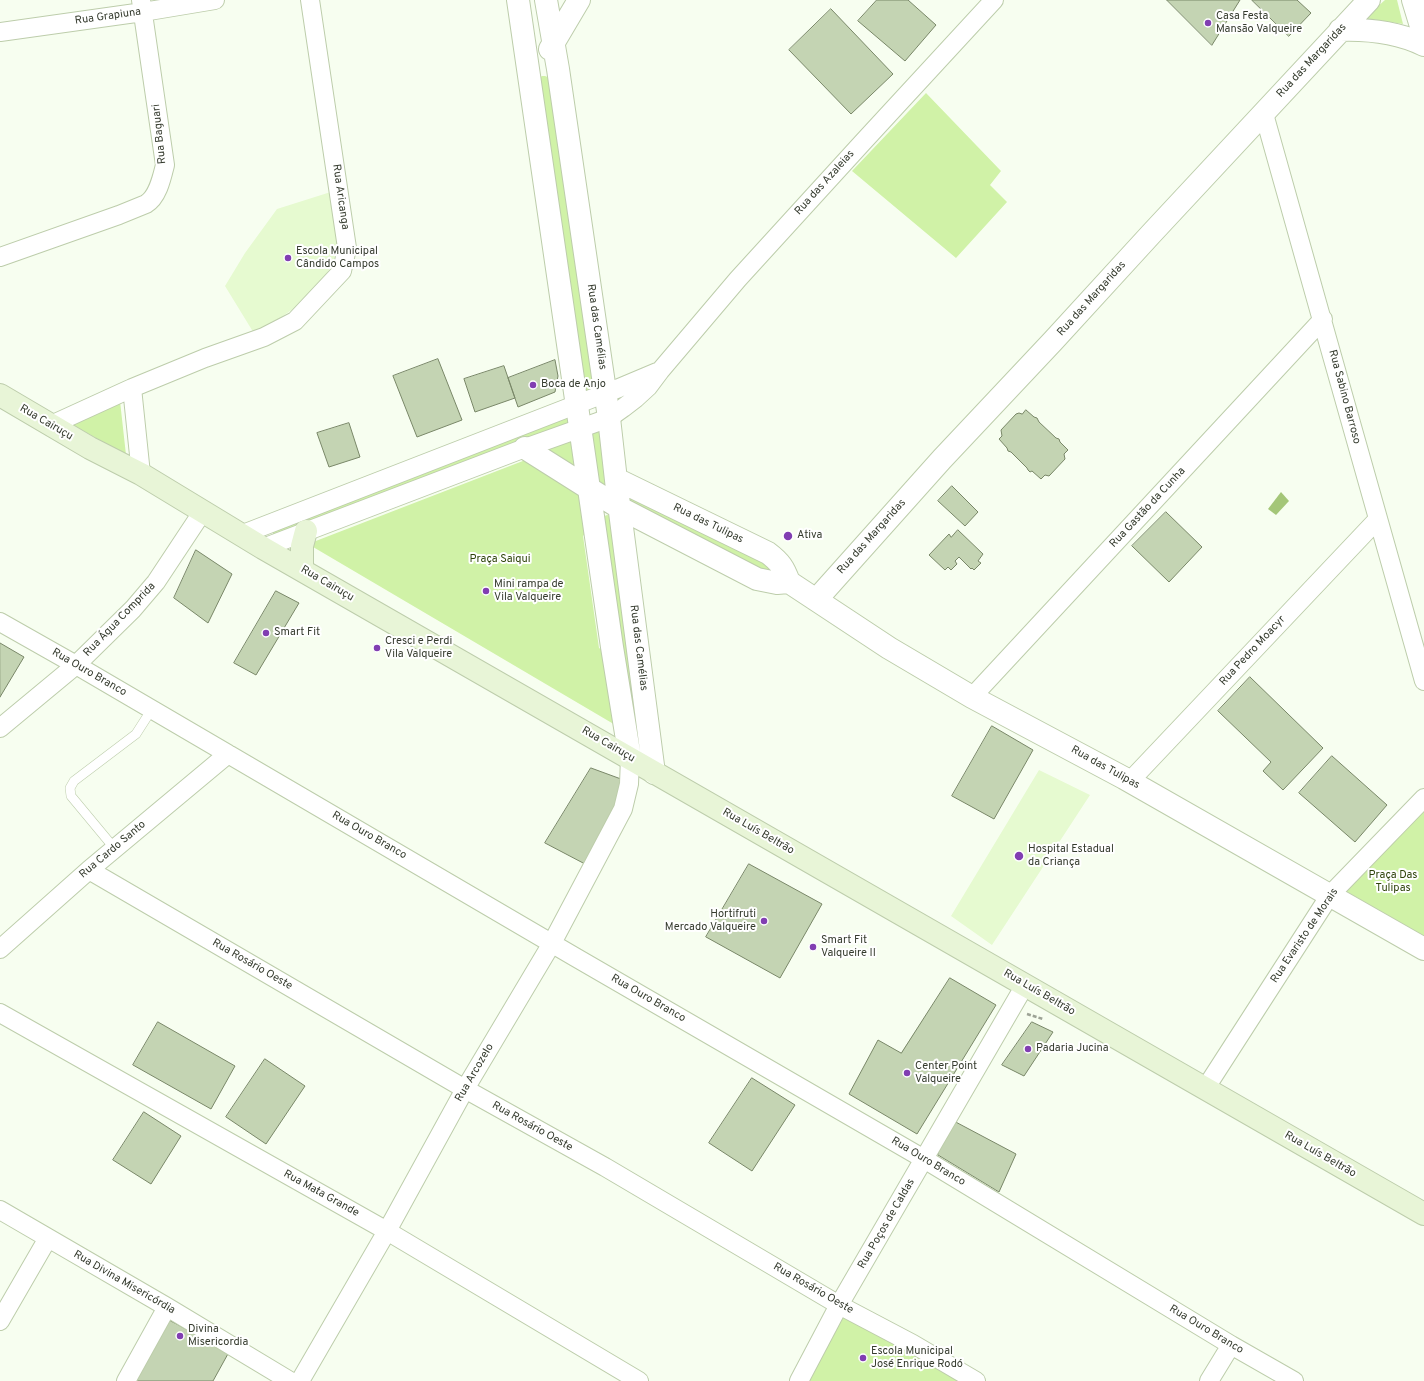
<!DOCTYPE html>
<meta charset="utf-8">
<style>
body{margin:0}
canvas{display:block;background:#f7fef0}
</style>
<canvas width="1424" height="1381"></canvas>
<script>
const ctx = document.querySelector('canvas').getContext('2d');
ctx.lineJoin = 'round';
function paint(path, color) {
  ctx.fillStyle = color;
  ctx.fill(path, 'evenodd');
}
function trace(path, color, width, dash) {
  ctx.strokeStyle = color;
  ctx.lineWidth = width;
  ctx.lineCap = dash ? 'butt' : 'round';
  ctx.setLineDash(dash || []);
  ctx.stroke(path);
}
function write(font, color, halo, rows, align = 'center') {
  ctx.font = font + ' Overpass,sans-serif';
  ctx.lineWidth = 4;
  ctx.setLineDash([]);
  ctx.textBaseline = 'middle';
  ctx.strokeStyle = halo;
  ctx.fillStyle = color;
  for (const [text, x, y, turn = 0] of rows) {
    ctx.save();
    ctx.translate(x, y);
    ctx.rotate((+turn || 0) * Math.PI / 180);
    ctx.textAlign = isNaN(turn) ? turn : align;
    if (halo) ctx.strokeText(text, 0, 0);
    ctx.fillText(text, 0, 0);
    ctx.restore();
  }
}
paint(new Path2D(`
 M337 190 339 245 333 263 324 278 296 307 255 335 225 286 245 253 277 209Z
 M1039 770 1090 795 992 945 951 916Z`), '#e6fad0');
paint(new Path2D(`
 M1385 0H1397L1403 24 1365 18Z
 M542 76H545L550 78 599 385 589 393 584 390 539 78Z
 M926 93 1001 171 990 185 1007 202 956 258 852 171Z
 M120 401 126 455 73 425Z
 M563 413 572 422 273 536V532Z
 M595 430 600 431 607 484 603 487 599 486 590 432Z
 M572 440 583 476 547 454 548 449Z
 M528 459 585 496 589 529 583 536 599 648 607 653 617 726 308 544Z
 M625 490 773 563 771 577 628 505Z
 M607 515 612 516 641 747H638L602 517Z
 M1424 807V936L1342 889Z
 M839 1305 973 1381H799Z`), '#d0f2a7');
paint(new Path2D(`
 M1281 492 1289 501 1276 515 1268 509Z`), '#a4c678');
const building = new Path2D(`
 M877 0H908L936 25 905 61 858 21Z
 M1167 0H1240L1212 45Z
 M1252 0H1297L1311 13 1289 36Z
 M831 9 893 74 851 114 789 50Z
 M438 359 462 420 417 437 393 376Z
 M555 360 558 376 555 392 518 407 508 378Z
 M504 366 515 398 475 412 464 379Z
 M1026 410 1034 417 1037 418 1039 422 1056 438 1059 439 1060 442 1068 450 1064 454 1065 459 1050 475 1049 476 1045 475 1041 479 1032 471 1030 472 1028 470 1027 468 1011 452 1008 451 1007 448 999 439 1002 436 1001 430 1016 414 1019 413 1022 414Z
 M349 423 360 457 329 467 317 433Z
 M952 486 978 512 965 526 938 501Z
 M1166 512 1202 547 1169 582 1132 546Z
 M958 530 983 554 978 561 981 563 974 570 972 568 971 569 959 557 955 561 957 564 951 570 948 567 945 570 929 555 949 534 951 537Z
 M196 550 232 574 208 623 174 598Z
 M276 591 299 603 256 675 234 663Z
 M0 643 24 657 0 697Z
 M1250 677 1323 748 1283 790 1263 771 1271 762 1218 711Z
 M992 726 1033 750 994 819 952 796Z
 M1332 756 1387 805 1355 842 1299 793Z
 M591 768 621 779V798L585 864 545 843Z
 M749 864 822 904 780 978 706 937Z
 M950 978 996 1005 917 1134 849 1094 878 1040 901 1053Z
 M158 1022 235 1066 211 1109 133 1065Z
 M1032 1022 1053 1032 1024 1076 1002 1065Z
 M265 1059 305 1086 266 1144 226 1117Z
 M752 1078 795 1105 752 1171 709 1143Z
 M144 1112 181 1136 151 1184 113 1160Z
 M950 1119 1016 1154 999 1192 938 1155Z
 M169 1320 229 1352 213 1381H136Z`);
paint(building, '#c4d4b3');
trace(building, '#798768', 1);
const service = new Path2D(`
 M115 849 71 796 70 788 74 781 136 734 152 709`);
const minor = new Path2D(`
 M0 32 143 12 215 0
 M1264 114C1318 303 1369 492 1424 681
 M0 257 119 215 146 204C158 197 162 177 165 165L141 0
 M132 388 141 474
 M51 425 132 388 205 358 264 337 295 321 342 271 347 248 310 0
 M243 534 619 388 657 372
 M263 548 525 448 609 418 623 408 636 398 648 387 660 371 738 279 863 142 994 0
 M0 622 76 665 575 957 924 1159 1231 1345 1294 1381
 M972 697 1323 319
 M0 728 76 665 133 609 156 582 203 511
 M1130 781 1377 520
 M89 870 465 1089 605 1167 839 1305 913 1344 976 1381
 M0 949 89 870 228 754
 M0 1013 387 1231 639 1381
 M1205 1089 1330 895 1424 798
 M0 1210 167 1307 290 1381
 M0 1321 48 1238
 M126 1381 167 1307
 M300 1381 387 1231 465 1089 552 943 623 809 629 784 630 758
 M799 1381 839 1305 1025 985
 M1209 1381 1231 1345`);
const tertiary = new Path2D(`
 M518 0 612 647 630 758
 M546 0 558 69 609 418 617 489 654 773
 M1413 0 1424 36
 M1340 30C1370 29 1397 32 1424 45
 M550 49 579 0
 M525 448 620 508 757 579 777 583 789 582
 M616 479 768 553C780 562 784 568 789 582L889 648 972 697 1124 778 1424 949
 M816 600 942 459 1053 341 1151 234 1369 0`);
const secondary = new Path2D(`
 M0 395 90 448 141 474 263 548 1424 1214
 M302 569V546L306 531`);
trace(service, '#bdcdab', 10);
trace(minor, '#bdcdab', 20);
trace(tertiary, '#bdcdab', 24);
trace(secondary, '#bdcdab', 24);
trace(new Path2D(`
 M1027 1014 1043 1019`), '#9da396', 2.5, [4, 2]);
trace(service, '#fff', 9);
trace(minor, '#fff', 18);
trace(tertiary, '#fff', 22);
trace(secondary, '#e8f5d7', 22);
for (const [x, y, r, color] of [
 [1208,23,4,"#813eb2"],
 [288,258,4,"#813eb2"],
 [533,385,4,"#813eb2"],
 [788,536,5,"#813eb2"],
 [486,591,4,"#813eb2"],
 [266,633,4,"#813eb2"],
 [377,648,4,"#813eb2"],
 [1019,856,5,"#813eb2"],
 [764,921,4,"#813eb2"],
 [813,947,4,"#813eb2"],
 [1028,1049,4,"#813eb2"],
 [907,1073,4,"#813eb2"],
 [180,1336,4,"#813eb2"],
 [863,1358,4,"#813eb2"]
]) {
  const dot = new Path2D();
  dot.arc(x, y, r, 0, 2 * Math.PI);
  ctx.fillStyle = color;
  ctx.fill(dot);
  trace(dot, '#fff', 1.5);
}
write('11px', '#353b2e', '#fff', [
 ["Rua Grapiuna",108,17,-8],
 ["Rua das Margaridas",1312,61,-47],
 ["Rua Baguari",160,134,-96],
 ["Rua das Azaleias",825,183,-48],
 ["Rua Aricanga",340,197,82],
 ["Rua das Margaridas",1092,299,-48],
 ["Rua das Camélias",596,327,82],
 ["Rua Sabino Barroso",1344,397,75],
 ["Rua Cairuçu",46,423,30],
 ["Rua Gastão da Cunha",1148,508,-47],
 ["Rua das Tulipas",708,524,26],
 ["Rua das Margaridas",872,537,-48],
 ["Rua Cairuçu",327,584,30],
 ["Rua Água Comprida",120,620,-46],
 ["Rua das Camélias",638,648,83],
 ["Rua Pedro Moacyr",1253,651,-47],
 ["Rua Ouro Branco",89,673,30],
 ["Rua Cairuçu",608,745,30],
 ["Rua das Tulipas",1105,768,29],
 ["Rua Luís Beltrão",758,832,30],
 ["Rua Ouro Branco",369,836,30],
 ["Rua Cardo Santo",113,850,-40],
 ["Rua Evaristo de Morais",1305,936,-56],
 ["Rua Rosário Oeste",252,965,30],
 ["Rua Luís Beltrão",1039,993,30],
 ["Rua Ouro Branco",648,999,30],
 ["Rua Arcozelo",475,1073,-60],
 ["Rua Rosário Oeste",532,1127,29],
 ["Rua Luís Beltrão",1320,1155,30],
 ["Rua Ouro Branco",928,1162,31],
 ["Rua Mata Grande",321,1194,29],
 ["Rua Poços de Caldas",887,1224,-60],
 ["Rua Divina Misericórdia",124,1283,30],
 ["Rua Rosário Oeste",813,1289,30],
 ["Rua Ouro Branco",1206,1330,31]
]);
write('11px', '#353b2e', '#fff', [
 ["Casa Festa",1216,17],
 ["Mansão Valqueire",1216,30],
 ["Escola Municipal",296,252],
 ["Cândido Campos",296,265],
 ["Boca de Anjo",541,385],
 ["Ativa",797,536],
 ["Mini rampa de",494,585],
 ["Vila Valqueire",494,598],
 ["Smart Fit",274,633],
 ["Cresci e Perdi",385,642],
 ["Vila Valqueire",385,655],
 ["Hospital Estadual",1028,850],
 ["da Criança",1028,863],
 ["Hortifruti",756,915,"right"],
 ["Mercado Valqueire",756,928,"right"],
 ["Smart Fit",821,941],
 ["Valqueire II",821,954],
 ["Padaria Jucina",1036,1049],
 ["Center Point",915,1067],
 ["Valqueire",915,1080],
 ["Divina",188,1330],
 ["Misericordia",188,1343],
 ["Escola Municipal",871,1352],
 ["José Enrique Rodó",871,1365]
], 'left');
write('11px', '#2e430a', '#fff', [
 ["Praça Saiqui",500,560],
 ["Praça Das",1393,876],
 ["Tulipas",1393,889]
]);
</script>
